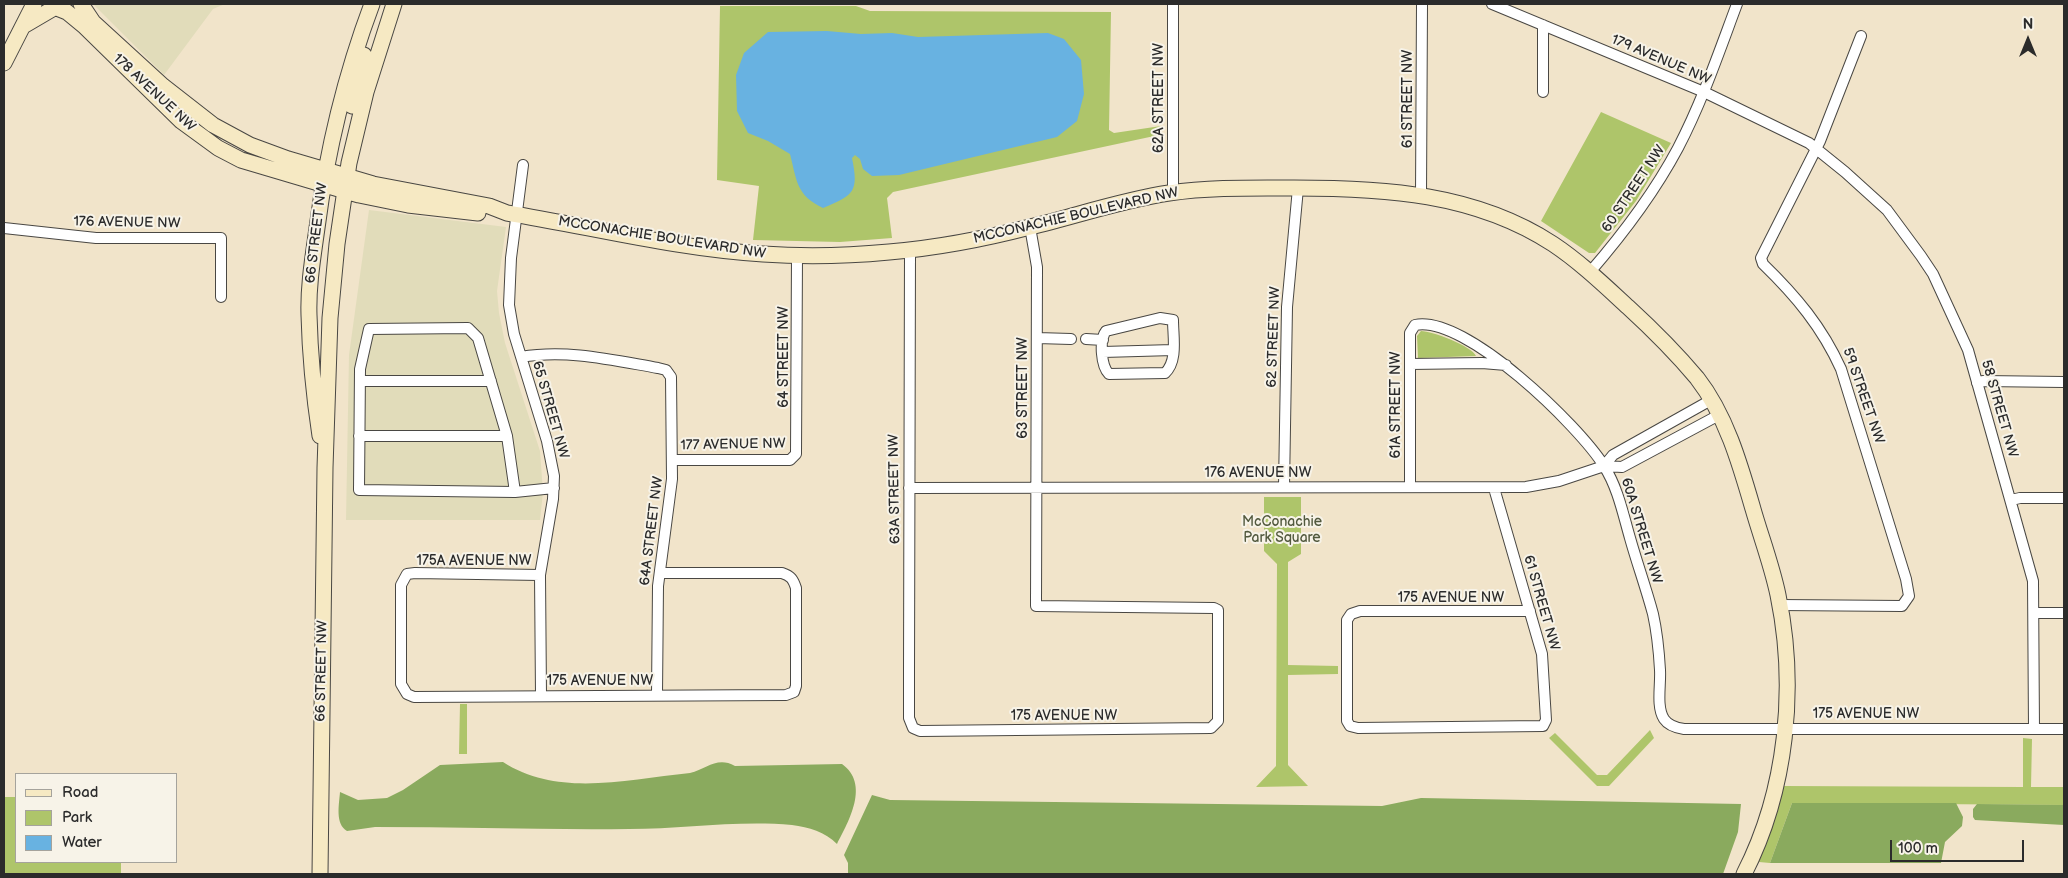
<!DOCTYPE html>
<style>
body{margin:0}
#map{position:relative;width:2068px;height:878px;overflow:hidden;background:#f1e4ca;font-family:"Balsamiq Sans",sans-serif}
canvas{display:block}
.frame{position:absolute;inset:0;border:5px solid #2b2b2b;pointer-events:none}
.legend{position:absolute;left:15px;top:773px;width:162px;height:90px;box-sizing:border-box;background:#f7f3e8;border:1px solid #a5a39c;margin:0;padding:6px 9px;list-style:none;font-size:15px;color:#2b2b2b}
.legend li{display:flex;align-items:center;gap:10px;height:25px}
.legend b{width:25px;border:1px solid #a5a39c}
.north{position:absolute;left:2003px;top:15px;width:50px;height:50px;-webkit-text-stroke:4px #f7f3e8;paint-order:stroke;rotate:0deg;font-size:14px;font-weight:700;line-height:20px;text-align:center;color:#2b2b2b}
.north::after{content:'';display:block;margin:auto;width:18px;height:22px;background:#2b2b2b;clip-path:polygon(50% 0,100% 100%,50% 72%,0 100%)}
.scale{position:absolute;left:1890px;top:840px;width:134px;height:22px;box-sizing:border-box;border:2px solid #2b2b2b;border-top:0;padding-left:6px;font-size:15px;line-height:18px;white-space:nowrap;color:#2b2b2b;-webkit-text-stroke:4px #f7f3e8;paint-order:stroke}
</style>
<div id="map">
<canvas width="2068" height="878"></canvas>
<div class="frame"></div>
<ul class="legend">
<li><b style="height:6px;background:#f6e9c3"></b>Road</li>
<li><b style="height:14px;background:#aec56a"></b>Park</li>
<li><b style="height:14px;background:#68b2e1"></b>Water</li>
</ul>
<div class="north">N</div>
<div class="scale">100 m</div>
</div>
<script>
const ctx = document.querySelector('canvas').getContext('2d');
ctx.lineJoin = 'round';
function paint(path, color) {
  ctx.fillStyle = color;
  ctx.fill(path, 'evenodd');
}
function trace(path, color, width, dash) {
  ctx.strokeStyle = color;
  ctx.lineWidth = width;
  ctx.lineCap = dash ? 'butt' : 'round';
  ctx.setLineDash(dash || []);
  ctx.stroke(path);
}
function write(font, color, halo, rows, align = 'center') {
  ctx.font = font + ' "Balsamiq Sans",sans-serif';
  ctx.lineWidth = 4;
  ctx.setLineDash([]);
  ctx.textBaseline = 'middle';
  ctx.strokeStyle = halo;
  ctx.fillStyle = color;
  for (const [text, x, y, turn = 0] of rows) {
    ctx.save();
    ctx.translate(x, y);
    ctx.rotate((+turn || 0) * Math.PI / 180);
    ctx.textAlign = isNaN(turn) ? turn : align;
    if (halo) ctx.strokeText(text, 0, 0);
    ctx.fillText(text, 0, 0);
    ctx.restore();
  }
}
paint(new Path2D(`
 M93 4H225L213 9 164 75Z
 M369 210 506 227 497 291 499 313 505 343 540 451 543 492 540 520H346L349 355Z`), '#e1dcba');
paint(new Path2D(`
 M720 6H856L870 11 1111 12 1109 130 1114 133 1161 126 1159 135 893 192 887 198 892 238 840 242 753 240 759 186 717 180Z
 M1601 112 1671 143 1636 201 1595 253H1589L1541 221Z
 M1421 331C1432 331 1472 346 1476 356L1418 358 1417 336Z
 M1264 497H1301V554L1288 562V665L1338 666V674L1288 675V765L1308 786 1256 787 1276 766 1277 564 1264 551Z
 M460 704H467V754H459Z
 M1650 730 1654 738 1609 786H1597L1549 738 1555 733 1597 775H1607Z
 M2023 738 2032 739 2031 787H2064V805L1792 803 1770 863 1759 862 1783 786 2023 787Z
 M4 797H16V862H121V874H4Z`), '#aec56a');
paint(new Path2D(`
 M503 762C559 798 627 779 690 773 707 769 717 756 735 766L842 764C870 784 849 821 837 844 825 832 809 827 792 825 738 820 683 829 629 829 544 830 460 827 375 827L347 831C335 824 339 805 340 792L358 800 387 798 403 790 440 765Z
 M872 795 890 800 1382 806 1421 798 1741 804 1738 832 1723 874H848V863L844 855Z
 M1792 803H1956L1963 817 1962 826 1945 842 1941 863H1770Z
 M1977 804 2064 805V825L1975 820 1973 817V809Z`), '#8aaa5e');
paint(new Path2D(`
 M827 31 861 34 892 33 918 37 1048 33 1064 39 1081 60 1084 94 1077 121 1057 137 899 175 872 176 863 169 860 159 855 155 852 158C859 192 854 195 823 208 796 195 797 181 790 154L768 141 748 133 737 111 736 75 744 53 768 32Z`), '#68b2e1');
const street = new Path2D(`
 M1173 4V192
 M1492 4 1704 92 1809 143 1845 172 1887 210 1921 256 1933 274 1968 350 2033 581 2034 729
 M1543 92V25
 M523 165 511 258 509 305 514 334 547 441 554 476 553 499 540 575 541 695
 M1421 194 1422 4
 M4 228 96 238H221V297
 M910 250 909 668V718L913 728 920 731 1211 728 1218 721V610L1214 608 1036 606 1037 267 1030 227
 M1590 272C1623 234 1654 193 1678 148 1702 102 1719 52 1737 4
 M1160 318 1173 320C1173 337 1178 361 1165 373L1109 374C1101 366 1099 340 1106 331Z
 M1037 338 1071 339
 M1086 339 1103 340
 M1103 352 1173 350
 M521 357C567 349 612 360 658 368L666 370 671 377 672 479 658 586 657 694
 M1410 364 1482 363 1506 365
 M360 381H491
 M1977 383 1983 381 2064 382
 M359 436H507
 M673 460H790L796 454 797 256
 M1604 466 1613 455 1711 400
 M1284 487 1287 307 1298 188
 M1410 487V333L1415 325C1465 314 1580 427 1604 466 1618 488 1623 514 1630 538 1637 563 1646 588 1653 614 1657 632 1659 652 1660 670 1661 684 1656 707 1664 719 1668 725 1677 728 1684 729H2064
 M909 488 1526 487 1559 481 1604 466 1622 467 1719 415
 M1494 488 1542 654 1546 720 1543 726 1358 728 1350 726 1347 721V620L1351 614 1360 611H1530
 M515 492 507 436 478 338 468 328 369 329 360 369 359 490 515 492 554 488
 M2011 500 2020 498H2064
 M540 575 415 573 407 574 401 585V684L407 694 414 697 786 695 794 692 796 686V588C793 579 791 576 782 573H660
 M1780 605 1902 606 1909 596 1906 579 1841 369C1822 327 1796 296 1763 264L1761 258 1820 141 1861 36
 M2035 613H2064`);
const secondary = new Path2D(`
 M81 4 93 22 163 86 213 125 250 145 288 159 373 184 489 206 507 213C592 227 678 249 763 254 805 257 847 256 889 252 936 248 984 239 1030 227 1076 216 1122 200 1169 193 1210 187 1252 188 1294 188 1384 188 1475 193 1553 244 1580 262 1604 285 1628 307 1652 329 1676 353 1697 378 1726 415 1740 464 1753 509 1761 537 1772 566 1778 595 1797 687 1787 790 1744 874
 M57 8 67 12 84 26 181 121 218 148 241 160 359 195 408 205 478 213
 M25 25 54 8
 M4 63 34 4
 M352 106 364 55
 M320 436C314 396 310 356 309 315 308 286 313 257 317 228 327 151 345 76 372 4
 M320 874 325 468 330 318 337 244 349 163 366 92 394 4`);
trace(street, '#494743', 12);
trace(secondary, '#494743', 17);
trace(street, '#fff', 10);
trace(secondary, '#f6e9c3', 15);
write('14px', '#2b2b2b', '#f7f3e8', [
 ["179 AVENUE NW",1661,60,23],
 ["178 AVENUE NW",154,93,43],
 ["62A STREET NW",1159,98,-90],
 ["61 STREET NW",1408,99,-90],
 ["60 STREET NW",1634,189,-56],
 ["MCCONACHIE BOULEVARD NW",1076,216,-13],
 ["176 AVENUE NW",127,223,1],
 ["66 STREET NW",317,233,-83],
 ["MCCONACHIE BOULEVARD NW",662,238,9],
 ["62 STREET NW",1274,337,-88],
 ["64 STREET NW",784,357,-90],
 ["63 STREET NW",1023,388,-90],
 ["59 STREET NW",1863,396,71],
 ["61A STREET NW",1396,405,-90],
 ["58 STREET NW",1999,409,74],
 ["65 STREET NW",550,410,74],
 ["177 AVENUE NW",733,445,-1],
 ["176 AVENUE NW",1258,473],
 ["63A STREET NW",895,489,-91],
 ["64A STREET NW",652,531,-83],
 ["60A STREET NW",1641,531,73],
 ["175A AVENUE NW",474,561],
 ["175 AVENUE NW",1451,598],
 ["61 STREET NW",1541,603,74],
 ["66 STREET NW",322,671,-89],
 ["175 AVENUE NW",600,681],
 ["175 AVENUE NW",1866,714],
 ["175 AVENUE NW",1064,716]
]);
write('14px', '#52593e', '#f7f3e8', [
 ["McConachie",1282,522],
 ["Park Square",1282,538]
]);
</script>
